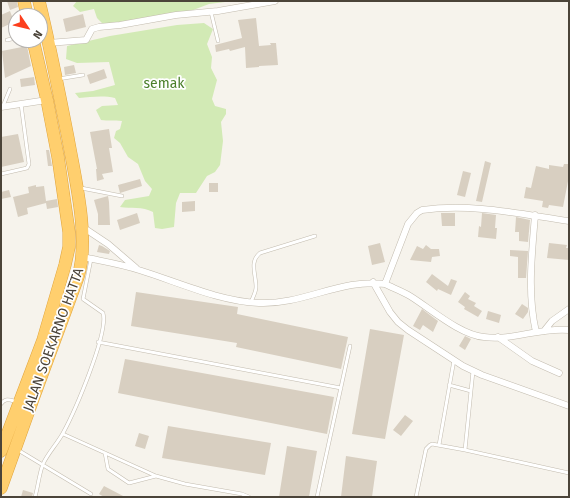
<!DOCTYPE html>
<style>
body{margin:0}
#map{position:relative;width:570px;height:498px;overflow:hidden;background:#f6f3ec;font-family:"Fira Sans",sans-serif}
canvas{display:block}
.frame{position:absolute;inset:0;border:2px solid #4b4439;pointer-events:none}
.north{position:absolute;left:8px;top:8px;width:40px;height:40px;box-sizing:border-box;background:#fff;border:1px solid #b7b4b0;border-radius:50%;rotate:125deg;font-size:11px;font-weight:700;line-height:16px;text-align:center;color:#4b4439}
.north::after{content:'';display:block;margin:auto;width:14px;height:18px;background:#fc3f1d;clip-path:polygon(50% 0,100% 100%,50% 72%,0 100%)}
</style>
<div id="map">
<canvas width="570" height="498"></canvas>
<div class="frame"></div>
<div class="north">N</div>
</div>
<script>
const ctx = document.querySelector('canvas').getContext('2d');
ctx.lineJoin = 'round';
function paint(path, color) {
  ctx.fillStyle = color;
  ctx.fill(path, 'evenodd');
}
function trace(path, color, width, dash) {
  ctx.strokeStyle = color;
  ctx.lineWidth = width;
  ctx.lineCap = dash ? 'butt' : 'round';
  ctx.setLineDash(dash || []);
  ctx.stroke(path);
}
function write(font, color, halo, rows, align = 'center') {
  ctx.font = font + ' "Fira Sans",sans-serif';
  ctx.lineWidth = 3.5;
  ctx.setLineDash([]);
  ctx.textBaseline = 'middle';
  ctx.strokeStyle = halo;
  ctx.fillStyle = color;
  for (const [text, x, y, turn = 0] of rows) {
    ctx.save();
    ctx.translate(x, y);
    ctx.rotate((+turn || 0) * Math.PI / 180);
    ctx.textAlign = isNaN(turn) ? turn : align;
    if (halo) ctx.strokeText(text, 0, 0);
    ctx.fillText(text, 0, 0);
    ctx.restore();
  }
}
paint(new Path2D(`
 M77 1H233L209 4 188 12 106 27 97 18 94 9 80 12 73 6Z
 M204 23 213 29 207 44 212 57 211 68 217 80 212 99 215 106 226 109V114L221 122 223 141 220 165 215 172 207 176 196 193H180L176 203 174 227 162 229 155 228 153 212C142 206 131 209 120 207L125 200 149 196 152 189 145 181 138 164 128 157 120 143 114 138 116 131 120 129 122 121C114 120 108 121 101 120L96 110 102 106 118 105 115 98C103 95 91 97 79 98L75 93 93 91 115 85 109 62 77 63 66 59 67 46 110 36 177 25Z`), '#d2eab5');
paint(new Path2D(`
 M7 1H17L18 7 10 10Z
 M10 11 14 22 1 28V15Z
 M83 14 86 27 66 32 63 19Z
 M256 18 259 46 271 45 270 43H276L278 65 259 66V67L246 68 245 47 230 51 229 49 216 52 215 45 242 38 238 20Z
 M27 46 31 66 5 78 2 51Z
 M74 65 76 73 65 75 64 67Z
 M104 69 107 78 90 84 87 75Z
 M34 77 35 85 21 87 20 79Z
 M109 129 112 148H109L113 172 102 174 104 179 97 181 96 169H97L90 132Z
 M18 134 24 162 1 167V137Z
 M46 150H49L52 166H48Z
 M485 161 491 163 482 202 476 201Z
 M564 164H569V176L563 207 549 205 548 208 542 207 543 201 524 198 526 187 531 188 536 166 549 169V165L563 167Z
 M463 171 471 173 465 197 457 195Z
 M140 179 142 186 120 193 118 185Z
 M209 183H218V192H209Z
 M36 185V187L44 186 46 201 57 199 58 207 47 209 46 203 27 208 28 214 18 217 13 197 29 193 28 187Z
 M9 190 11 197 1 199V192Z
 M108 196 109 202 110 225H98V214L94 200Z
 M195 201V211L182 212V202Z
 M137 213 140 223 120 230 117 220Z
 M441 213H455V226H442Z
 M482 213 496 215 495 228H497L496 239 478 237 479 226 481 227Z
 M516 217 530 220 528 242 519 241V232H515Z
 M380 243 385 262 372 265 368 246Z
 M549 243 567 245 566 248H569V260L547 258Z
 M99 245 102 246 110 251 109 254 97 252Z
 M426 245 431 249H439L440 256 432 257 431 262 410 260 417 246 423 249Z
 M510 250 528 251 526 278H518V257L510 256Z
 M432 274 448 286 451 279 457 281 451 295 438 289 437 291 426 282Z
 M136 292 238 307 237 314 348 337 341 369 236 347 237 343 131 326Z
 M465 292 470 296 468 299 476 303 474 306 482 311 478 317 464 309 465 307 458 302Z
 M522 304 528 308V312L523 319 515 314Z
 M422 309 438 321 433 332 423 325 420 330 413 326Z
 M488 311 501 315 499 323 486 319Z
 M370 329 404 335 385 439 352 434Z
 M465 336 471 339 465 350 459 346Z
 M125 359 334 397 327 434 118 393Z
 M405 415 413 421 401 436 393 430Z
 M168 426 271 443 265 475 162 458Z
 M139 433 149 436 145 449 135 446Z
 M287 446 317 451 309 497H279Z
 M346 456 377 461 372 497H341Z
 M104 486 125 497H104L99 494Z
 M23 490 33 493 32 497H21Z`), '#d8cfc1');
const lane = new Path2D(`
 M211 12 218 41
 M7 40 16 38
 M58 79 83 75
 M3 106 10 89
 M1 174 27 168 29 164 21 104
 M81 188 122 196
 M251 302C253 297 256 292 256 287 256 274 249 262 260 253L315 236
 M98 342 341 388
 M473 371 465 450 569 473
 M449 385 471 391
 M1 404C6 397 10 400 17 402
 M63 434 156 476 185 484 242 494 249 497
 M439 445 454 360
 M18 450 91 494
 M105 453 108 469 129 483 156 476
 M35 497C38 487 39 474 43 464 48 453 57 444 63 433 74 413 109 333 103 313L83 299 91 259
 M317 497 350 346
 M416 497 426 449 430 445 432 444 465 450`);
const street = new Path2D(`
 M48 43 86 40 92 29 99 27 120 25 176 15 218 11 275 1
 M1 107 47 100
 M535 215C532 254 527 293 536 332
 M81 226 108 244 136 268
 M83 257C101 261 121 264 139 270 178 282 218 301 259 303 303 305 342 278 385 284L408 224 417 213 422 210C472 203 520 214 569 221
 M373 282 390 312 398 322 408 330 463 366 482 375 569 406
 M385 284C393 288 402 291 410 296 431 309 460 335 484 337 513 341 540 327 569 330
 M544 331 552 321 569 309
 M498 337 532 361 559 373`);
const highway = new Path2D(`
 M24 1 27 16
 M1 451 43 340 65 265 69 247V232L58 157 47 100 33 40
 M1 488 34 396 78 277C90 238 75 178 68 138 59 92 50 46 39 1`);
trace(lane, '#c2bbae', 4);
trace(street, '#c2bbae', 7);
trace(highway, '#e0a43c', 13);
trace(lane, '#fff', 3);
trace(street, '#fff', 6);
trace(highway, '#ffcf6e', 12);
write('14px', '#4a7f2a', '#fff', [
 ["semak",164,84]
]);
write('14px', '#4b4439', '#fff', [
 ["JALAN SOEKARNO HATTA",54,340,-70]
]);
</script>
